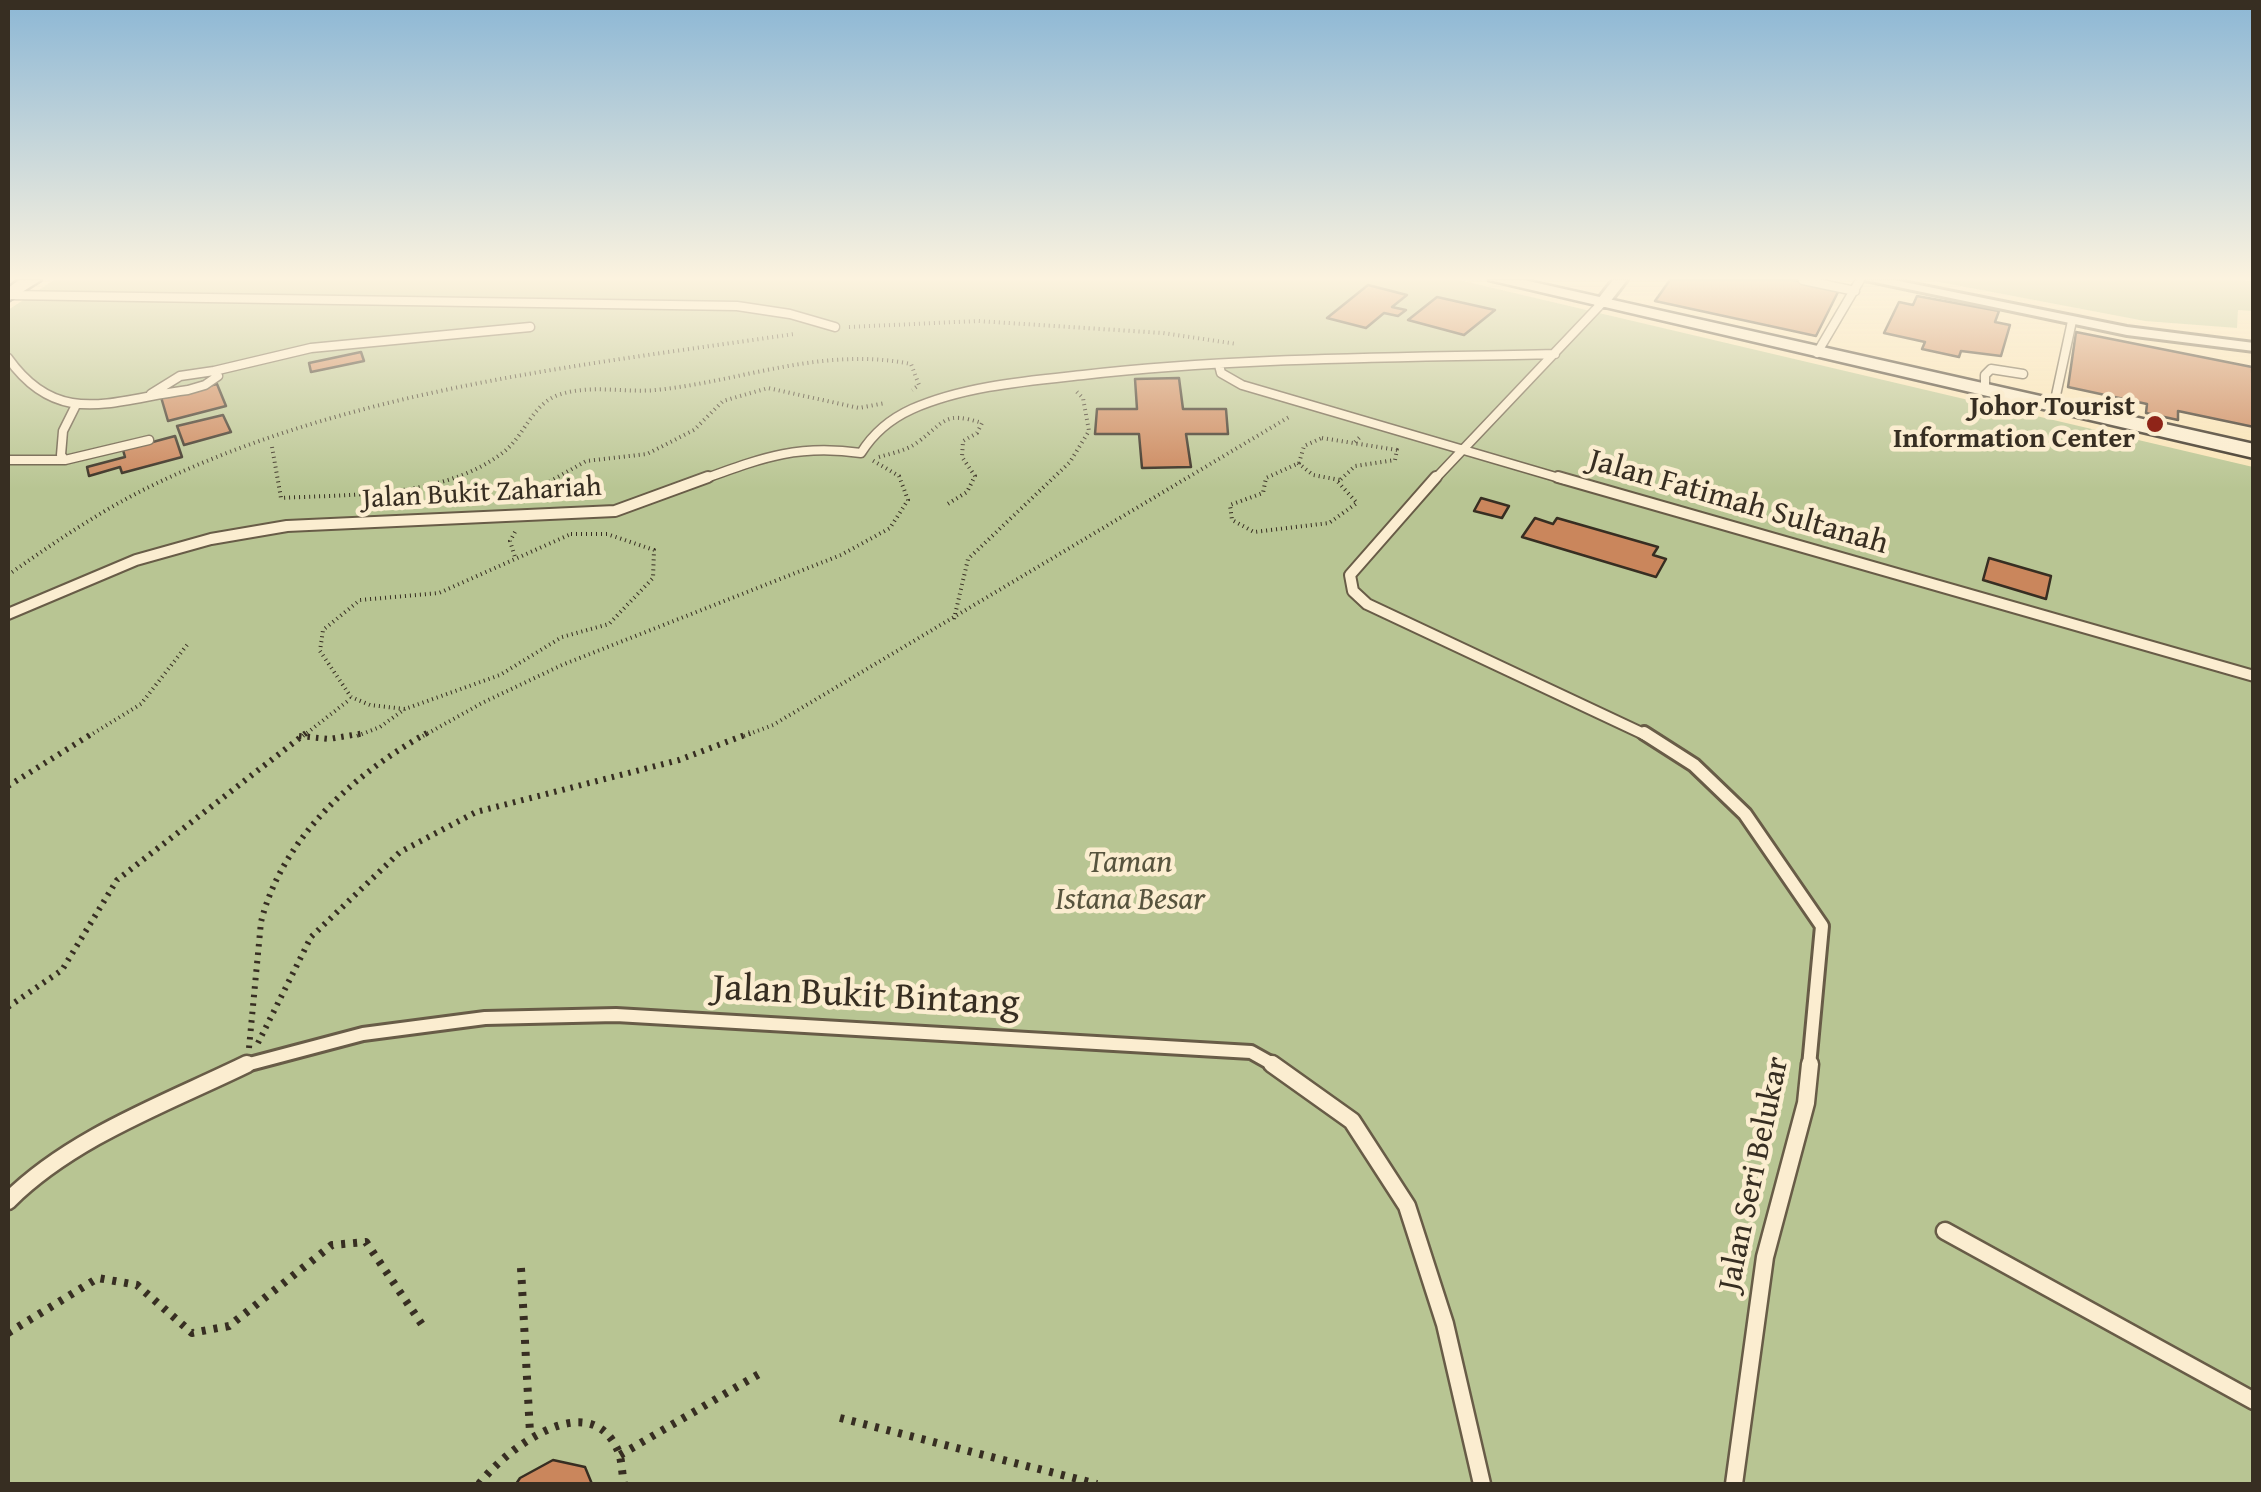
<!DOCTYPE html>
<style>
body{margin:0}
#map{position:relative;width:2261px;height:1492px;overflow:hidden;background:#f9e4b7;font-family:"Gentium Book Plus",serif}
canvas{display:block}
.frame{position:absolute;inset:0;border:10px solid #372e22;pointer-events:none}
</style>
<div id="map">
<canvas width="2261" height="1492"></canvas>
<div class="frame"></div>
</div>
<script>
const ctx = document.querySelector('canvas').getContext('2d');
ctx.lineJoin = 'round';
function paint(path, color) {
  ctx.fillStyle = color;
  ctx.fill(path, 'evenodd');
}
function trace(path, color, width, dash) {
  ctx.strokeStyle = color;
  ctx.lineWidth = width;
  ctx.lineCap = dash ? 'butt' : 'round';
  ctx.setLineDash(dash || []);
  ctx.stroke(path);
}
function write(font, color, halo, rows, align = 'center') {
  ctx.font = font + ' "Gentium Book Plus",serif';
  ctx.lineWidth = 9;
  ctx.setLineDash([]);
  ctx.textBaseline = 'middle';
  ctx.strokeStyle = halo;
  ctx.fillStyle = color;
  for (const [text, x, y, turn = 0] of rows) {
    ctx.save();
    ctx.translate(x, y);
    ctx.rotate((+turn || 0) * Math.PI / 180);
    ctx.textAlign = isNaN(turn) ? turn : align;
    if (halo) ctx.strokeText(text, 0, 0);
    ctx.fillText(text, 0, 0);
    ctx.restore();
  }
}
paint(new Path2D(`
 M54 280H1459L2253 467V1484H8V310Z
 M1929 280H2245L2253 282V311L2238 310 2237 328 2145 321Z`), '#b8c593');
const building = new Path2D(`
 M1670 280H1793L1839 290 1816 336 1655 301Z
 M1368 285 1407 295 1392 307 1406 310 1398 316 1384 313 1366 328 1327 318Z
 M1917 296 1999 311 1995 322 2010 325 2001 356 1961 351 1959 357 1922 349 1925 342 1884 333 1899 302 1913 305Z
 M1437 297 1495 310 1464 335 1408 320Z
 M2076 332 2252 367 2254 427 2178 411V420L2146 413 2147 404 2068 387Z
 M361 352 364 361 311 372 309 363Z
 M1179 378 1183 409H1226L1228 434H1186L1191 467 1142 468 1139 434H1095L1097 409H1137L1135 379Z
 M202 382 204 387 217 384 226 406 168 421 161 397Z
 M223 415 231 432 184 445 177 426Z
 M175 436 182 457 122 473 120 467 89 476 87 467 125 457 123 450Z
 M1481 498 1509 506 1502 518 1474 511Z
 M1535 518 1553 524 1557 518 1658 547 1653 555 1666 559 1656 577 1522 537Z
 M1989 558 2051 576 2046 599 1983 580Z
 M553 1460 585 1467 592 1484H516L520 1478Z`);
paint(building, '#ca865c');
trace(building, '#372e22', 2.5);
const laneFar3 = new Path2D(`
 M1803 280 1855 291
 M9 295 737 306 790 314 835 327
 M1817 353 1860 280
 M8 358C59 430 114 399 188 390L205 385 218 376 214 371 180 376 151 394
 M1219 365 1221 373 1242 385 1566 480
 M214 371 311 348 530 327
 M1985 390V375L1991 369 2023 374
 M2055 400 2072 321
 M76 405 63 431 61 455 65 460 149 440
 M8 460H65
 M701 480C762 458 796 444 861 453 874 432 890 419 912 409 964 386 1027 381 1083 375 1240 357 1398 358 1555 354
 M1434 480 1601 304`);
const laneFar2 = new Path2D(`
 M1436 477 1350 575 1353 591 1367 604 1648 736
 M1558 477 2254 676
 M8 614 136 560 211 539 287 526 615 511 708 477`);
const laneFar1 = new Path2D(`
 M1644 733 1694 765 1745 814 1822 926 1809 1066
 M242 1066 363 1034 485 1018 616 1015 1251 1052 1276 1066`);
const lane = new Path2D(`
 M1272 1064 1352 1121 1407 1206 1445 1324 1482 1484
 M8 1201C72 1137 167 1103 247 1064
 M1945 1231 2254 1401
 M1734 1484 1765 1257 1806 1103 1810 1064`);
const street = new Path2D(`
 M1613 280H1627L1606 307H1596L1594 304Z
 M1865 280H1894L2127 327 2254 343V351L2127 335Z`);
const secondary = new Path2D(`
 M19 280H41L8 301V288Z
 M1489 280H1524L2254 444V458Z`);
trace(laneFar3, '#685c47', 11);
trace(laneFar2, '#685c47', 14);
trace(laneFar1, '#685c47', 18);
trace(lane, '#685c47', 21);
trace(street, '#685c47', 6);
trace(secondary, '#372e22', 5);
trace(new Path2D(`
 M849 327 978 321 1163 333 1237 344
 M1322 438 1397 450 1395 460 1355 466 1338 482 1357 503 1329 523 1254 532 1232 520 1230 505 1263 493 1266 478 1299 463 1304 446Z
 M1355 442 1360 437
 M272 447 281 498C353 494 441 498 501 454 524 438 531 405 558 395 590 384 624 393 656 390 743 381 823 346 911 364L919 385 912 390
 M879 457C892 453 906 451 918 442 946 421 944 411 982 423L977 433 963 441 962 457 975 476 967 492 946 505
 M1298 463 1313 475 1340 480
 M538 498 549 482 586 461 647 454 694 430 723 401 768 388 859 408 885 403
 M515 532 510 541 515 557
 M571 534H607L654 550 653 578 609 624 562 637 500 675 405 709 370 705 351 697 320 651 323 630 360 600 439 593Z
 M8 575C52 544 96 514 143 490 343 390 576 366 794 334
 M954 619 968 559 1070 462 1089 431 1083 398 1076 391
 M89 736 141 704 187 645
 M303 736 349 700
 M357 736 380 727 405 709
 M423 736 484 702 562 665 841 555 890 528 908 500 899 476 872 460
 M744 736 773 725 1289 417`), '#372e22', 4, [1, 4]);
trace(new Path2D(`
 M299 736 329 739 365 733
 M8 786 93 733
 M8 1007 62 970 117 880 306 733
 M258 1043 311 937 400 852 476 812 679 760 750 733
 M249 1048 261 922C282 838 354 774 427 733`), '#372e22', 6, [2.5, 6]);
trace(new Path2D(`
 M521 1268 530 1433
 M8 1333 98 1278 137 1285 192 1333 229 1326 332 1245 366 1242 425 1329
 M840 1418 1097 1484
 M620 1455 759 1374
 M479 1484C505 1450 591 1383 619 1453 622 1462 622 1474 624 1484`), '#372e22', 8, [4, 8]);
trace(laneFar3, '#fbedd0', 8);
trace(laneFar2, '#fbedd0', 10);
trace(laneFar1, '#fbedd0', 12);
trace(lane, '#fbedd0', 16);
paint(street, '#fbedd0');
paint(secondary, '#fbedd0');
const sky = ctx.createLinearGradient(0, 0, 0, 489);
sky.addColorStop(0, '#8cb7d5');
sky.addColorStop(0.57, '#fcf3df');
sky.addColorStop(1, '#fcf3df00');
ctx.fillStyle = sky;
ctx.fillRect(0, 0, 2261, 489);
for (const [x, y, r, color] of [
 [2155,424,10,"#8f2418"]
]) {
  const dot = new Path2D();
  dot.arc(x, y, r, 0, 2 * Math.PI);
  ctx.fillStyle = color;
  ctx.fill(dot);
  trace(dot, '#fbedd0', 4);
}
write('bold 28px', '#372e22', '#fbedd0', [
 ["Johor Tourist",2135,408],
 ["Information Center",2135,440]
], 'right');
write('28px', '#372e22', '#fbedd0', [
 ["Jalan Bukit Zahariah",482,494,-3]
]);
write('32px', '#372e22', '#fbedd0', [
 ["Jalan Fatimah Sultanah",1738,503,16],
 ["Jalan Seri Belukar",1755,1174,-78]
]);
write('italic 32px', '#57543e', '#fbedd0', [
 ["Taman",1130,864],
 ["Istana Besar",1130,901]
]);
write('38px', '#372e22', '#fbedd0', [
 ["Jalan Bukit Bintang",866,997,3]
]);
</script>
